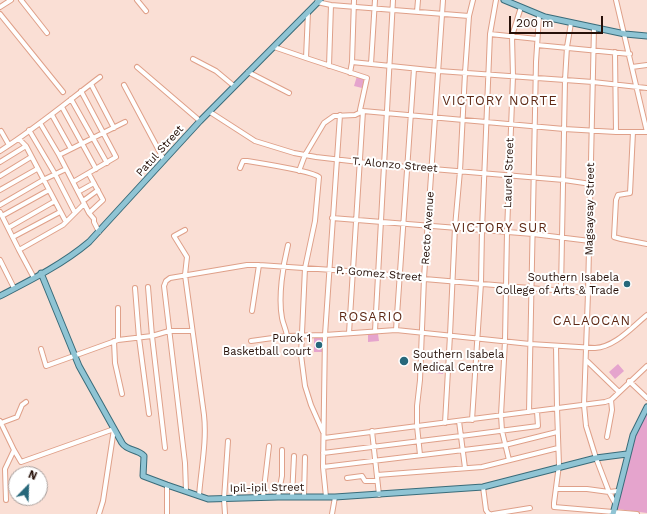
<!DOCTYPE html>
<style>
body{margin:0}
#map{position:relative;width:647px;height:514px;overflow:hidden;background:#fadfd5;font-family:"Work Sans",sans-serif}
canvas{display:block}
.north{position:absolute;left:8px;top:466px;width:40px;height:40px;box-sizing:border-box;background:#fff;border:1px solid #a89f9c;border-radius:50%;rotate:23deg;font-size:11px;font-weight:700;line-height:16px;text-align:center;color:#261008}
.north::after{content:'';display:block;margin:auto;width:14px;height:18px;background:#27687b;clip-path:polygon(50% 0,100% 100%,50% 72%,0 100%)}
.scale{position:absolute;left:509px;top:16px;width:94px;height:18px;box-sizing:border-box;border:2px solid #261008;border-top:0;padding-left:5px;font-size:12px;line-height:14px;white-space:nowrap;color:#261008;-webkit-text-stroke:3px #fff;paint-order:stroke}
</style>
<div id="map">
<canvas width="647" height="514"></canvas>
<div class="north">N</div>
<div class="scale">200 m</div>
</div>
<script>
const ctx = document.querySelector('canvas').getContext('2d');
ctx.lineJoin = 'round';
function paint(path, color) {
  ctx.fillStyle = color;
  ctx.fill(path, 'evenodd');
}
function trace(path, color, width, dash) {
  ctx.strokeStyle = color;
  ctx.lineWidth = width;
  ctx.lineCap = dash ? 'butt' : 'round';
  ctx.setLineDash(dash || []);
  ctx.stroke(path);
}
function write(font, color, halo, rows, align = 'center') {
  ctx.font = font + ' "Work Sans",sans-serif';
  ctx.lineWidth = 4;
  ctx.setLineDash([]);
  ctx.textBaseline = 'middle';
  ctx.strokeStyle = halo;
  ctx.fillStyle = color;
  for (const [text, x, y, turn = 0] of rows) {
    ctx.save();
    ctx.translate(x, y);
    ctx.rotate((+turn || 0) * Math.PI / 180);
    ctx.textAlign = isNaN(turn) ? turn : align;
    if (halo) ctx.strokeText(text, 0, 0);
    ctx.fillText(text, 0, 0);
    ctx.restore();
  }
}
paint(new Path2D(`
 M357 76 365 79 362 88 354 86Z
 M368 334H378L379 341 368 342Z
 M314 338H323V352H314Z
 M434 362 441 363 440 370H444L443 374 435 373 437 367 433 366Z
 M618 364 624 371 615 379 609 372Z
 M647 410V513L617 509 634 439Z`), '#e5a4cd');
const minor = new Path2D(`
 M21 0 47 33
 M137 0 146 11
 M616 0 647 132
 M317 2 331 5 469 16
 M0 7 11 0
 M417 12 418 0
 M0 14 63 92
 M594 28 588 293 584 405 586 426 596 458 609 492 615 503
 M490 34 537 39
 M537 45 630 54
 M274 47 306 58 367 78 360 110 363 111
 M615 52 616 132
 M306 58 308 12
 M193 59 216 71 234 86
 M352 62 439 71 593 82 647 88
 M371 64 375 0
 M329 66 331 5
 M137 67 200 121
 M632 67 647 65
 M248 72 289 93
 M350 73 352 62 354 0
 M91 84 114 128
 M124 85 164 160
 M71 99 107 163
 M62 107 96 169
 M210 112 255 141 294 153 316 157 385 165 564 180 591 184
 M52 115 71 149
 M40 123 59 155 89 213 94 219V222L99 232
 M29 130 55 174 75 213
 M1 131 9 145
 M633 132 630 193 618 195 616 200 614 237 621 239 647 244
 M19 139 26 146 66 222
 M0 151C35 129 67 102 100 77
 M59 155 125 122
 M0 162 26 146
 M240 168 243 161H247C259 163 312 171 319 177L315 221 305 268 301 355 305 386 311 405 323 432
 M299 171 305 155 324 123 334 116 355 115 363 111 564 129 616 132H647
 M89 174 103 200 89 213
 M0 176 31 157
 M73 182 116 157 81 91
 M0 190 37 169
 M78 192 94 183
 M83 201 98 190
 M0 205 43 180 66 169
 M0 212 19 250
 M2 216 49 190
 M332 218 533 234 590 241
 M8 228 55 201
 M185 230 174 236 187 257 185 275 204 415C207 441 201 469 199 496
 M13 237 60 212
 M0 260 14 288
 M34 278 19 250 63 225 84 204
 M148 287 152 336 165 448
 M135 288 139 338 149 414
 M561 290 565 80 567 47 571 23
 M252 311 259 265
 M396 330 414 69
 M375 331 393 0
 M349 333 363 111
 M287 336C286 329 283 324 282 318 278 297 283 265 288 245
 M118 340V308
 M114 341 115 363 122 394
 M251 341 287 336 325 335 396 330 530 344 595 348C615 347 632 327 647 315
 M556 346 557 408 559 465 554 503V507L637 514
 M41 349 46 366 118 340 152 336 169 331H192
 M586 360 619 392
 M629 381 647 398
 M529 412 536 62 539 16
 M472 420 481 283 482 230 490 34 496 0
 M0 421 14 450 21 462 114 429 103 501 99 514
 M459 421 465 468
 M1 423 17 417 22 405 26 402
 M445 423 450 335 455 227 460 171 465 73 469 16 473 0
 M372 431 379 495
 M607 437 612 410 611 400
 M324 438 605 402 611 400 647 366
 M323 453 461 436 538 426 537 411
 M420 455 417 426V406L420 380 424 278 443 0
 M509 460 502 431 501 415 505 341 507 232 513 76 512 36 521 7
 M323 467 505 445 557 432
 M377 475 482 467 558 448
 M347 478 362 476 365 481H377
 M483 487 486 510 488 513 490 514
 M556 489H587L609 492 618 491
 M186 491 185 463 164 286 166 281 170 278 247 265H259L377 273 401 277 588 293
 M263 497 269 446
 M278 497 282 476V450
 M292 497 294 456
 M304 497 305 457
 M326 497 323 467 325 335 340 115
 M6 500 5 469 14 450
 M167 514V485
 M225 514 224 499 228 441
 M332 514 335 497
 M493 514 530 508`);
const major = new Path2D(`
 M504 0 545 17 625 34 647 36
 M41 273 79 366 122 443C127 451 138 449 144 456L143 476 167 485 208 499 278 497H335L483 487 596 458 627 454
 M0 296C31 280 63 264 89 242L200 121 320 0
 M613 514 633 435 647 407`);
trace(minor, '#dfa089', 6);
trace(major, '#3a6c7a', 7);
trace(minor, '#fff', 4);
trace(major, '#8fc4d4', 5);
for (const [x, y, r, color] of [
 [627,284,4,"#27687b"],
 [319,345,4,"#27687b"],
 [404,361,5,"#27687b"]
]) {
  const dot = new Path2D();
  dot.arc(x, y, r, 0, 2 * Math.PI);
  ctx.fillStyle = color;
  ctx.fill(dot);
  trace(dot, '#fff', 1.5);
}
write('11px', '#261008', '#fff', [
 ["Patul Street",160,151,-48],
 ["T. Alonzo Street",395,165,5],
 ["Laurel Street",509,173,-88],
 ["Magsaysay Street",590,209,-89],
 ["Recto Avenue",428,228,-86],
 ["P. Gomez Street",379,274,5],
 ["Ipil-ipil Street",267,488,-1]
]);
write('11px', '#261008', '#fff', [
 ["Southern Isabela",619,278],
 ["College of Arts & Trade",619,291],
 ["Purok 1",311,339],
 ["Basketball court",311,352],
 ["Southern Isabela",413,355,"left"],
 ["Medical Centre",413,368,"left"]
], 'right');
ctx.letterSpacing = '1px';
write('13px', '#5d2814', '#fff', [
 ["VICTORY NORTE",500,101],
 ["VICTORY SUR",500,228],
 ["ROSARIO",371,317],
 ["CALAOCAN",592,321]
]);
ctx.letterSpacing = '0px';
</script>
